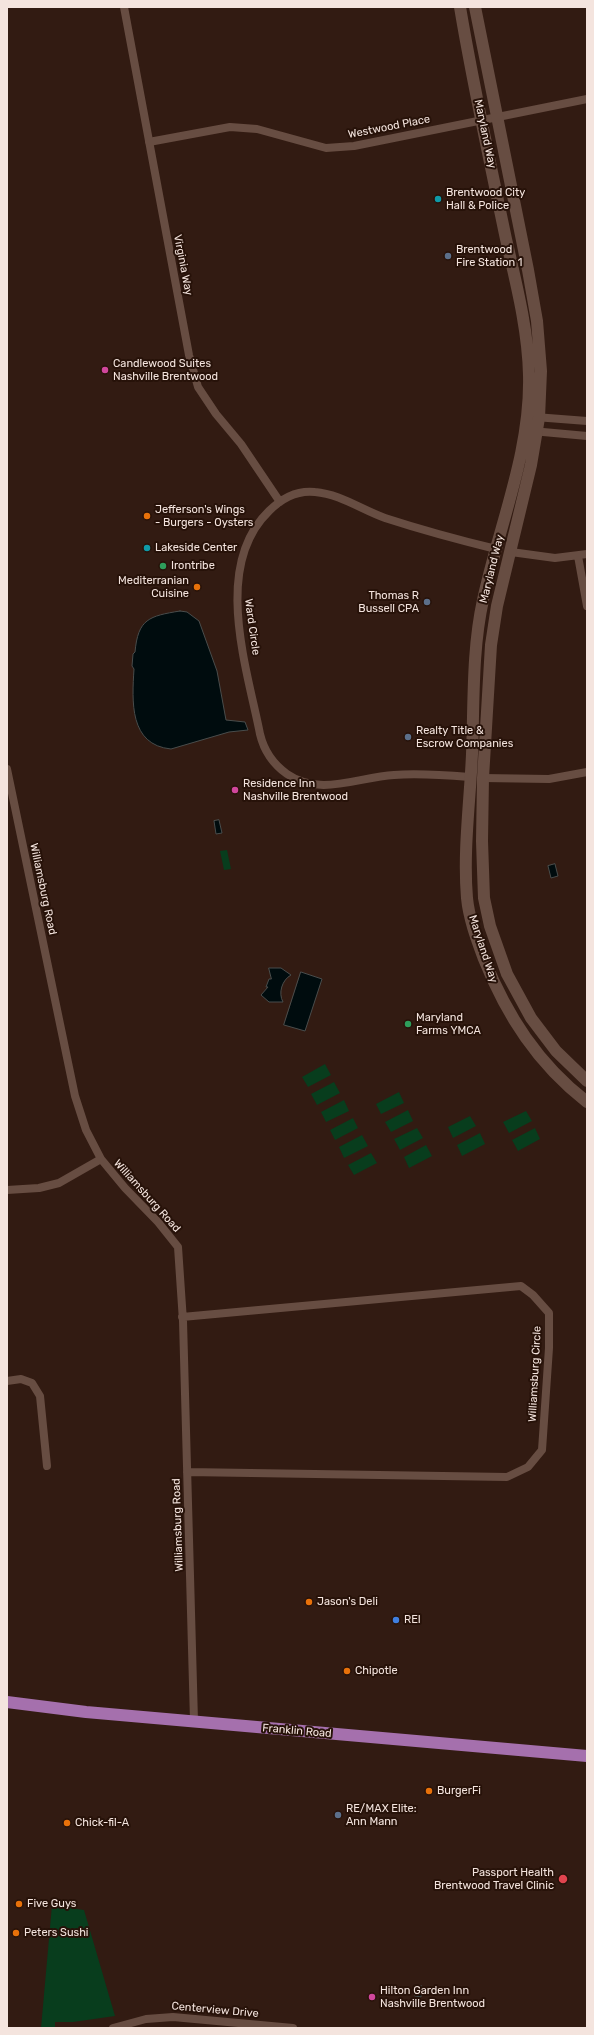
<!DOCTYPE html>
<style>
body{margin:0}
#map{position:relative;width:594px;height:2035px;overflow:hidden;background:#321b12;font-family:Rubik,sans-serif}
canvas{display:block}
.frame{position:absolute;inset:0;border:8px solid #f4e4de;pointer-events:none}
</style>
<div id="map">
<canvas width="594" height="2035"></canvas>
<div class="frame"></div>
</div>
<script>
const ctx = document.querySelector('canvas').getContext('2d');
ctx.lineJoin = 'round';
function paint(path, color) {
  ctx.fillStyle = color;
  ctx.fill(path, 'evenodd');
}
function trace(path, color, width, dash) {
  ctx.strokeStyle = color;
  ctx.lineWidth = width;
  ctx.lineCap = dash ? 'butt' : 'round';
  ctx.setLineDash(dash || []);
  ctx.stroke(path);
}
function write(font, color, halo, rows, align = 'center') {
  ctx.font = font + ' Rubik,sans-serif';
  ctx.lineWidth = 4;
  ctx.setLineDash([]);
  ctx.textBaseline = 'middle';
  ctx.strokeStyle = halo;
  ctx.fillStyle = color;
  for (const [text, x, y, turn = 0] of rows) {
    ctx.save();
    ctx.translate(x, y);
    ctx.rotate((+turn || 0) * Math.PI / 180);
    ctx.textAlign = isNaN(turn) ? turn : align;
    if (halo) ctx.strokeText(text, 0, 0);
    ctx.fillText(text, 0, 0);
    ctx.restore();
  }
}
paint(new Path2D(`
 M227 850 231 869 224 870 220 851Z
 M325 1064 331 1075 308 1087 302 1077Z
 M334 1082 340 1093 317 1105 311 1094Z
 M399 1092 404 1103 381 1114 376 1104Z
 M344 1100 349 1111 326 1122 321 1112Z
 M408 1110 413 1121 391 1132 385 1122Z
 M526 1111 532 1121 509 1133 503 1122Z
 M470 1116 476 1126 453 1138 448 1127Z
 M353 1118 358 1128 335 1140 330 1130Z
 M417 1128 423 1138 400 1150 394 1139Z
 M535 1128 540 1139 518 1151 512 1140Z
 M480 1133 485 1144 462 1156 457 1145Z
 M362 1135 368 1146 344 1158 339 1147Z
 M426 1145 432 1156 409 1168 404 1157Z
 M371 1153 377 1163 354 1175 348 1165Z
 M52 1905 84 1910 115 2016 73 2022H55V2028H41Z`), '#083d1d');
const water = new Path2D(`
 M180 611 187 612 199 621 217 671 226 720 245 722 248 730 229 732 171 749C129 745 132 701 134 669L132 666 133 654 135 652C138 619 149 616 180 611Z
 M219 820 222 833 216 834 214 821Z
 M555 864 558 876 551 878 548 866Z
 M269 968H281L291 975C282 980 278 993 283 1002H269L261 995 268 987H266L269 979H271Z
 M301 972 322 979 305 1031 284 1025Z
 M416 1985 422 1986 421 1997 415 1996Z`);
paint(water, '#000c0e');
trace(water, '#494d4c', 1);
trace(new Path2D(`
 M124 7 189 355 198 387 216 414 241 444 280 502
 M149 142 230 127 257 129 326 148 354 146 587 99
 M535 417 587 421
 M532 431 587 436
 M511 552 555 558 587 554
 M578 556 587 606
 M7 769 75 1096 86 1130 101 1159 125 1188 158 1222 178 1247 183 1321 194 1721
 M471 777C445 775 420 773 394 775 358 777 320 797 287 774 273 764 264 751 260 734 247 668 212 566 269 511 281 499 297 490 315 492 340 494 362 510 385 518 422 530 459 540 496 549
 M483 778 549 779 587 772
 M7 1190 39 1188 59 1183 101 1159
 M182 1317 521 1286 533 1295 549 1313V1348L542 1450 528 1467 507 1477 187 1472
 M7 1381 21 1379 32 1383 40 1396 47 1466
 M113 2028 146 2019 173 2017 293 2028`), '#674d42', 8);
trace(new Path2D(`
 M460 7C473 85 490 162 506 239 516 283 528 329 529 375 531 452 499 525 483 600 472 650 474 703 472 754 470 802 463 851 467 898 469 919 477 940 484 959 507 1016 538 1064 587 1102
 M475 7 528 270 537 321 541 371 539 418 531 465 497 606 491 645 483 778 482 841 484 898 490 926 507 974 531 1018 556 1051 587 1081`), '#674d42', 12);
trace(new Path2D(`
 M7 1702 86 1712 587 1756`), '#a570ad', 12);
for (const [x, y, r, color] of [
 [438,199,4,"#0f9aa8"],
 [448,256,4,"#5c6f8a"],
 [105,370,4,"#d1479c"],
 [147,516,4,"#e8710a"],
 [147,548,4,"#0f9aa8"],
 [163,566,4,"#2e9e5b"],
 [197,587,4,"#e8710a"],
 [427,602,4,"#5c6f8a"],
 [408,737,4,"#5c6f8a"],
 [235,790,4,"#d1479c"],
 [408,1024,4,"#2e9e5b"],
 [309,1602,4,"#e8710a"],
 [396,1620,4,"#3f7fe0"],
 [347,1671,4,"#e8710a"],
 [429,1791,4,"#e8710a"],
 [338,1815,4,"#5c6f8a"],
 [67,1823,4,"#e8710a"],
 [563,1879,5,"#e0444e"],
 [19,1904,4,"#e8710a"],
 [16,1933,4,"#e8710a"],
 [372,1997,4,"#d1479c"]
]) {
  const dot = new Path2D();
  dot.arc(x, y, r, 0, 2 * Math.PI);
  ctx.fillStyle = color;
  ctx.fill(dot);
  trace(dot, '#271209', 1.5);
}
write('11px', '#f4e4de', '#271209', [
 ["Westwood Place",389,127,-11],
 ["Maryland Way",485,134,78],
 ["Virginia Way",183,265,79],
 ["Maryland Way",492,569,-76],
 ["Ward Circle",252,627,82],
 ["Williamsburg Road",43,889,78],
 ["Maryland Way",483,949,72],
 ["Williamsburg Road",147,1196,48],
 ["Williamsburg Circle",535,1374,-87],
 ["Williamsburg Road",178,1525,-92],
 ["Franklin Road",297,1731,5],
 ["Centerview Drive",215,2010,5]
]);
write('11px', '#f4e4de', '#271209', [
 ["Brentwood City",446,193],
 ["Hall & Police",446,206],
 ["Brentwood",456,250],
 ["Fire Station 1",456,263],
 ["Candlewood Suites",113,364],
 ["Nashville Brentwood",113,377],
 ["Jefferson's Wings",155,510],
 ["- Burgers - Oysters",155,523],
 ["Lakeside Center",155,548],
 ["Irontribe",171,566],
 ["Mediterranian",189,581,"right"],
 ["Cuisine",189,594,"right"],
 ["Thomas R",419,596,"right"],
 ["Bussell CPA",419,609,"right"],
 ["Realty Title &",416,731],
 ["Escrow Companies",416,744],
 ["Residence Inn",243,784],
 ["Nashville Brentwood",243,797],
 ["Maryland",416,1018],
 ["Farms YMCA",416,1031],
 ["Jason's Deli",317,1602],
 ["REI",404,1620],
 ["Chipotle",355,1671],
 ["BurgerFi",437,1791],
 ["RE/MAX Elite:",346,1809],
 ["Ann Mann",346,1822],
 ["Chick-fil-A",75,1823],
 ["Passport Health",554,1873,"right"],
 ["Brentwood Travel Clinic",554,1886,"right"],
 ["Five Guys",27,1904],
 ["Peters Sushi",24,1933],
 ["Hilton Garden Inn",380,1991],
 ["Nashville Brentwood",380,2004]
], 'left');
</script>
